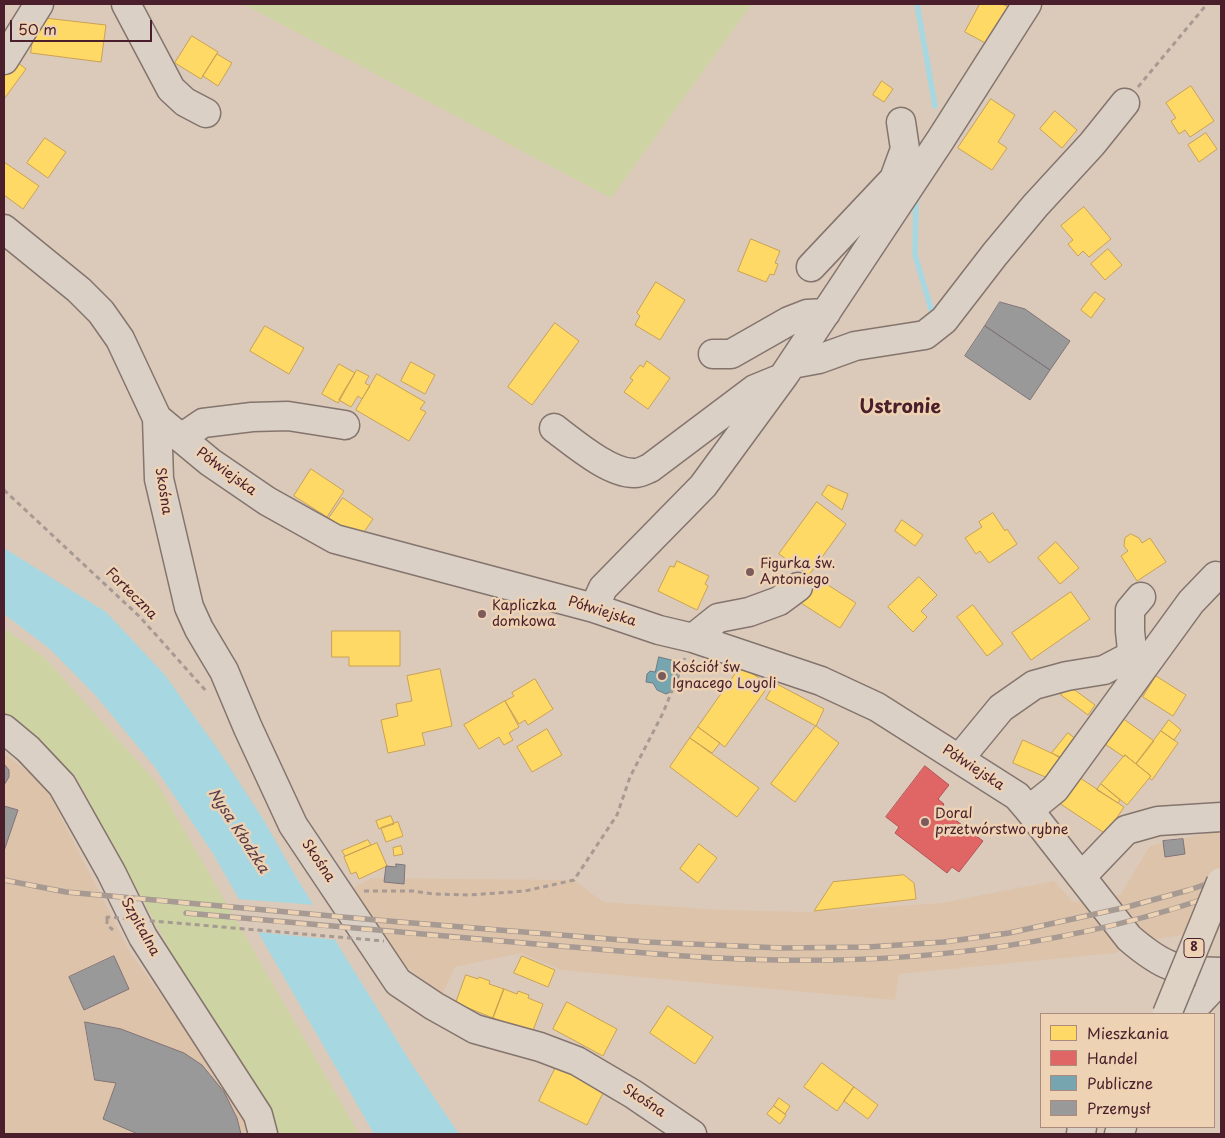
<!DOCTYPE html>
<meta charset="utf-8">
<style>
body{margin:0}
#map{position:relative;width:1225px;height:1138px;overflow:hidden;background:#dbcab9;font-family:"Playpen Sans",sans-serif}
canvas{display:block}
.frame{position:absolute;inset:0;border:5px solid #4a1f2b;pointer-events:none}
.legend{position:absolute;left:1040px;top:1013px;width:175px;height:115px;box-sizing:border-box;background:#edd2b4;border:1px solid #ac8a7d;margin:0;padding:6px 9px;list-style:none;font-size:15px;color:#4a1f2b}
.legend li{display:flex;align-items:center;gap:10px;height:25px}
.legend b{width:25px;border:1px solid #ac8a7d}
.scale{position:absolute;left:10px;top:20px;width:142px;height:22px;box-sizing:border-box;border:2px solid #4a1f2b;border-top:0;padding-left:6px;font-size:15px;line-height:18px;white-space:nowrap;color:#4a1f2b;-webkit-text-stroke:4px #edd2b4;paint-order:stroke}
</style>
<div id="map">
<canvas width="1225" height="1138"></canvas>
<div class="frame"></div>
<ul class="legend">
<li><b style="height:14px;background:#ffd966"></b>Mieszkania</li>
<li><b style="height:14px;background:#e06666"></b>Handel</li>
<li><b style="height:14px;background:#76a5af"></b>Publiczne</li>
<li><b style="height:14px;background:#999"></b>Przemysł</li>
</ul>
<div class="scale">50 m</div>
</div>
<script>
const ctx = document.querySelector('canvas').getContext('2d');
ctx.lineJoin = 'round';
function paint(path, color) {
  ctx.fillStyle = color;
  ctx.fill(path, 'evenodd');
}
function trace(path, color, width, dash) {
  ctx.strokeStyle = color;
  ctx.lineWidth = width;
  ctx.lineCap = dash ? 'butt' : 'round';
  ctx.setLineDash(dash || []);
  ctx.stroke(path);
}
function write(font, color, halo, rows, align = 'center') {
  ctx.font = font + ' "Playpen Sans",sans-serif';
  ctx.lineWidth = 5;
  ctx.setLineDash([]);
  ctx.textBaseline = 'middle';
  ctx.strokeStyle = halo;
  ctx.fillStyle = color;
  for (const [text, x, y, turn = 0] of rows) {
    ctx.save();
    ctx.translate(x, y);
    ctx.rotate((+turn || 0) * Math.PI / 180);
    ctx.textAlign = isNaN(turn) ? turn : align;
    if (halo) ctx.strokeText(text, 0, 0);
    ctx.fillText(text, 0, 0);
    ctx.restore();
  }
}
paint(new Path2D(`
 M4 753 44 784 131 954 246 1113 252 1134H4Z
 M1221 830V929L1157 939 1114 953 899 974 895 1000 561 970 521 953 455 967 442 995 398 960 348 891 372 878 574 880 603 902 722 910 810 912 942 903 1054 881 1073 902 1120 895 1150 846Z`), '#dec3ab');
paint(new Path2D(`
 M243 4H752L611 198Z
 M4 628 45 658 157 783 359 1134H270L75 775 4 712Z`), '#cdd3a2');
paint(new Path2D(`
 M4 548 106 612 165 675 221 754 263 819 296 877 411 1063 459 1134H374L212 852 154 766 96 696 50 649 4 614Z`), '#a7d7e0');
paint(new Path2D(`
 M237 899 316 905 338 940 256 932Z`), '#dbcab9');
const homes = new Path2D(`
 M980 4H1002L1009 7 989 45 965 32Z
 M36 17 106 25 101 62 31 53Z
 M192 36 218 52 201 79 175 63Z
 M217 54 232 63 218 86 203 76Z
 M13 59 26 69 4 99V71Z
 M882 81 893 89 884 102 873 95Z
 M1191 86 1214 121 1190 137 1185 130 1179 134 1171 121 1176 118 1166 103Z
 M991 99 1015 115 998 142 1007 148 992 170 958 148Z
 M1055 111 1077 130 1062 148 1040 129Z
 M1206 133 1217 149 1199 162 1188 145Z
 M45 138 66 152 48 178 27 163Z
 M4 162 39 186 23 209 4 195Z
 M1084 207 1111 239 1089 257 1083 251 1078 256 1068 244 1073 240 1061 226Z
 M751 239 780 251 775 263 778 264 774 275 770 274 766 282 738 271Z
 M1108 249 1122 265 1105 280 1091 264Z
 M656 282 685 300 660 340 635 325 640 316 637 313Z
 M1095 292 1105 299 1091 318 1081 310Z
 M555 323 579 341 532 405 508 387Z
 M265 326 304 348 289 374 250 351Z
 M647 361 670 378 648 409 624 392 633 380 630 378 640 365 643 367Z
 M411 362 435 375 425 394 401 381Z
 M339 364 355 373 338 403 322 394Z
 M357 370 369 376 365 383 370 386 362 399 358 396 351 407 339 400Z
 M377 374 425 402 420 409 426 412 409 441 356 410Z
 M311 469 344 491 327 517 294 496Z
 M828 485 848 494 842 510 822 495Z
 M343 498 373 519 359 539 329 518Z
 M817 502 846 524 809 575 779 554Z
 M993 513 1005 531 1007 529 1017 544 989 563 980 551 976 554 965 538 982 527 979 522Z
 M902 520 923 535 915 546 895 531Z
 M1131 534 1139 538 1142 543 1150 538 1166 562 1137 581 1121 556 1128 551 1124 546 1125 538Z
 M1056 542 1079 568 1060 584 1038 558Z
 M677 561 709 576 705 584 708 586 697 610 658 591 670 566 674 567Z
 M919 577 937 595 921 611 927 617 913 632 888 607Z
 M817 578 856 603 840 628 801 603Z
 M1071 592 1090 619 1031 660 1012 633Z
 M973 605 1003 644 987 656 957 617Z
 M332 631H400V666H349V657H332Z
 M741 666 769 685 725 747 698 727Z
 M440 669 452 726 422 733 425 745 388 753 381 720 398 716 396 704 412 701 407 676Z
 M1156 676 1186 695 1173 716 1143 697Z
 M535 679 553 709 528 725 525 720 519 724 505 701 514 696 512 693Z
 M775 683 824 709 816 726 766 699Z
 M1068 685 1095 705 1088 715 1061 695Z
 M505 701 519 727 509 733 513 740 504 745 499 737 479 749 464 725Z
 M1118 715 1154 741 1136 764 1125 755 1124 757 1099 740Z
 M1169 720 1181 730 1174 740 1161 731Z
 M816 726 839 743 795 802 771 784Z
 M698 727 720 743 712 753 690 738Z
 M547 729 562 755 532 772 517 747Z
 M1161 731 1178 743 1152 780 1149 778 1151 776 1136 764Z
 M1068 733 1081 743 1066 762 1052 753Z
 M690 738 759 788 737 817 670 767Z
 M1023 740 1060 757 1050 779 1013 763Z
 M1125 755 1151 776 1127 805 1101 784Z
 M1071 772 1124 807 1106 834 1053 799Z
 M1101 784 1120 800 1118 803 1097 790Z
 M391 816 394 824 379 829 376 821Z
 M398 822 403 836 386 842 381 828Z
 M368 840 371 845 345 856 342 851Z
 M377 843 387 866 359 879 356 872 351 874 344 857Z
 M699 844 717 858 698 883 680 869Z
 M401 846 403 854 394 856 393 848Z
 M904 875 914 883 916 899 814 911 833 882Z
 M522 956 555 970 548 987 514 973Z
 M466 975 478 979 479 977 490 981 489 984 504 989 493 1018 456 1003Z
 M504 989 517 994 518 991 529 995 528 998 543 1004 532 1033 493 1018Z
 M567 1002 617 1029 603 1056 553 1029Z
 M668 1006 713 1037 695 1064 650 1033Z
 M822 1063 854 1087 837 1111 804 1087Z
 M556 1067 604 1091 587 1125 539 1101Z
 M854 1087 878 1105 868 1119 844 1101Z
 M779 1098 790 1106 785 1114 774 1106Z
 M774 1106 786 1115 780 1124 767 1114Z`);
paint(homes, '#ffd966');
trace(homes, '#c9a154', 1);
const shops = new Path2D(`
 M925 766 949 785 938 799 944 804 941 809 983 841 959 872 952 867 947 873 895 833 899 827 886 817Z`);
paint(shops, '#e06666');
trace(shops, '#b35154', 1);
const public = new Path2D(`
 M659 657 683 663 675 690 666 694 657 690 653 683 646 682 647 674 650 671 655 672Z`);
paint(public, '#76a5af');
trace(public, '#697d87', 1);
const industry = new Path2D(`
 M1000 302 1025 309 1070 341 1050 370 985 326Z
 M985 326 1050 370 1030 400 965 356Z
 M4 764 9 770V777L4 785Z
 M4 806 18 810 4 851Z
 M1183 839 1185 854 1165 857 1163 841Z
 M396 864 405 865 404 884 384 882 386 866 396 867Z
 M114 956 129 989 84 1010 69 977Z
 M85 1022 121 1029 184 1053 202 1065 224 1092 237 1118 241 1134H138L103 1119 116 1083 95 1080Z`);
paint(industry, '#999');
trace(industry, '#817478', 1);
trace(new Path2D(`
 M917 4 935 106
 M916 196 915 255 932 312`), '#a7d7e0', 5.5);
const minor = new Path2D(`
 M126 4 171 89 185 102 206 113
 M4 60 39 4
 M4 229 79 290 101 312 120 339 157 418 210 462 267 501 335 539 594 608 659 630 693 638 821 681 877 707 1017 796 1029 810 1129 938C1164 968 1176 971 1221 972
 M811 267 894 179 905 149 901 122
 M713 354H731L789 321 807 314 826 313
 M792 364 819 359 855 346 925 335 944 320 995 254 1035 206 1092 144 1125 103
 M157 418 159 479 189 607 199 629 224 671 248 728 293 825 398 982 434 1006 475 1029 540 1047 577 1061 633 1094 692 1134
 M554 428C574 443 610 474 635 473 640 473 645 470 650 468L755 389 777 380
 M181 438 203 423 252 417 288 416 345 425
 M594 608 603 588 703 486 785 374 941 139 1027 4
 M693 638 718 618 749 612 779 601 798 587
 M4 729 28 749 62 785 111 872 143 937 258 1115 263 1134
 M959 759 1001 708 1034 685 1067 676 1104 670 1127 658 1132 650 1130 631V610L1141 597
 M1029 810 1055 789 1191 602 1216 576
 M1082 876 1126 830 1158 821 1221 817
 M1188 1014 1221 979
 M1081 1134 1082 1127`);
const highway = new Path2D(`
 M1119 1134 1122 1127`);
trace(minor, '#84746e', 31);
trace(highway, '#84746e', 31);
trace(new Path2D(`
 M1138 87 1207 4
 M4 490 140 617 206 691
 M364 891H413L434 894 469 895 525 891 574 880 617 815 630 777 663 713 685 658
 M107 919V925L113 930`), '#a69a93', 3, [5, 4]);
trace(minor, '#dad0c5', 28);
trace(highway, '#ddd2c3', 28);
const rail = new Path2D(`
 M4 880 66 892 376 920 647 942 781 948 868 947 944 942 1009 933 1127 907 1189 890 1221 879
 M186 913C307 924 427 935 547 945 624 951 700 959 777 960 925 963 1082 943 1221 893`);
trace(rail, '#a69a93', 5.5);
trace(rail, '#edd2b4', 4, [11]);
const highwayBridge = new Path2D(`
 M1167 1014 1221 882`);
trace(highwayBridge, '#84746e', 31, []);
trace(new Path2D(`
 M107 919V917L384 941`), '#a69a93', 3, [5, 4]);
trace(highwayBridge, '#ddd2c3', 28);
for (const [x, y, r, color] of [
 [750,572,5,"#7d5b5d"],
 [482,614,5,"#7d5b5d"],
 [662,676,5,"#7d5b5d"],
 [925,822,5,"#7d5b5d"]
]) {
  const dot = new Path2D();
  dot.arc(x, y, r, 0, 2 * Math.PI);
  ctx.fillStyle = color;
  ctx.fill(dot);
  trace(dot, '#edd2b4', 2);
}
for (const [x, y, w] of [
 [1194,948,20]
]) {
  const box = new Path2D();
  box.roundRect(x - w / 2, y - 9.5, w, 19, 4);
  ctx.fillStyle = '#edd2b4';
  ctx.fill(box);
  trace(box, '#4a1f2b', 1);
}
write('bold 12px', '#4a1f2b', null, [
 ["8",1194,948]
]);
write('14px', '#4a1f2b', '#edd2b4', [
 ["Półwiejska",226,472,36],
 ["Skośna",163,491,81],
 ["Forteczna",131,594,45],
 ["Półwiejska",602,612,17],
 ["Półwiejska",973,768,33],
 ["Skośna",318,861,56],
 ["Szpitalna",140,927,61],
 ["Skośna",644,1101,33]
]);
write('14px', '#4a1f2b', '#edd2b4', [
 ["Figurka św.",760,564],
 ["Antoniego",760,580],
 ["Kapliczka",492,606],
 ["domkowa",492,622],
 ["Kościół św",672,668],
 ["Ignacego Loyoli",672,684],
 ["Doral",935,814],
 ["przetwórstwo rybne",935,830]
], 'left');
write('italic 15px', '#553c49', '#edd2b4', [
 ["Nysa Kłodzka",238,831,57]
]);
write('bold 19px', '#4a1f2b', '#edd2b4', [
 ["Ustronie",900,408]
]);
</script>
